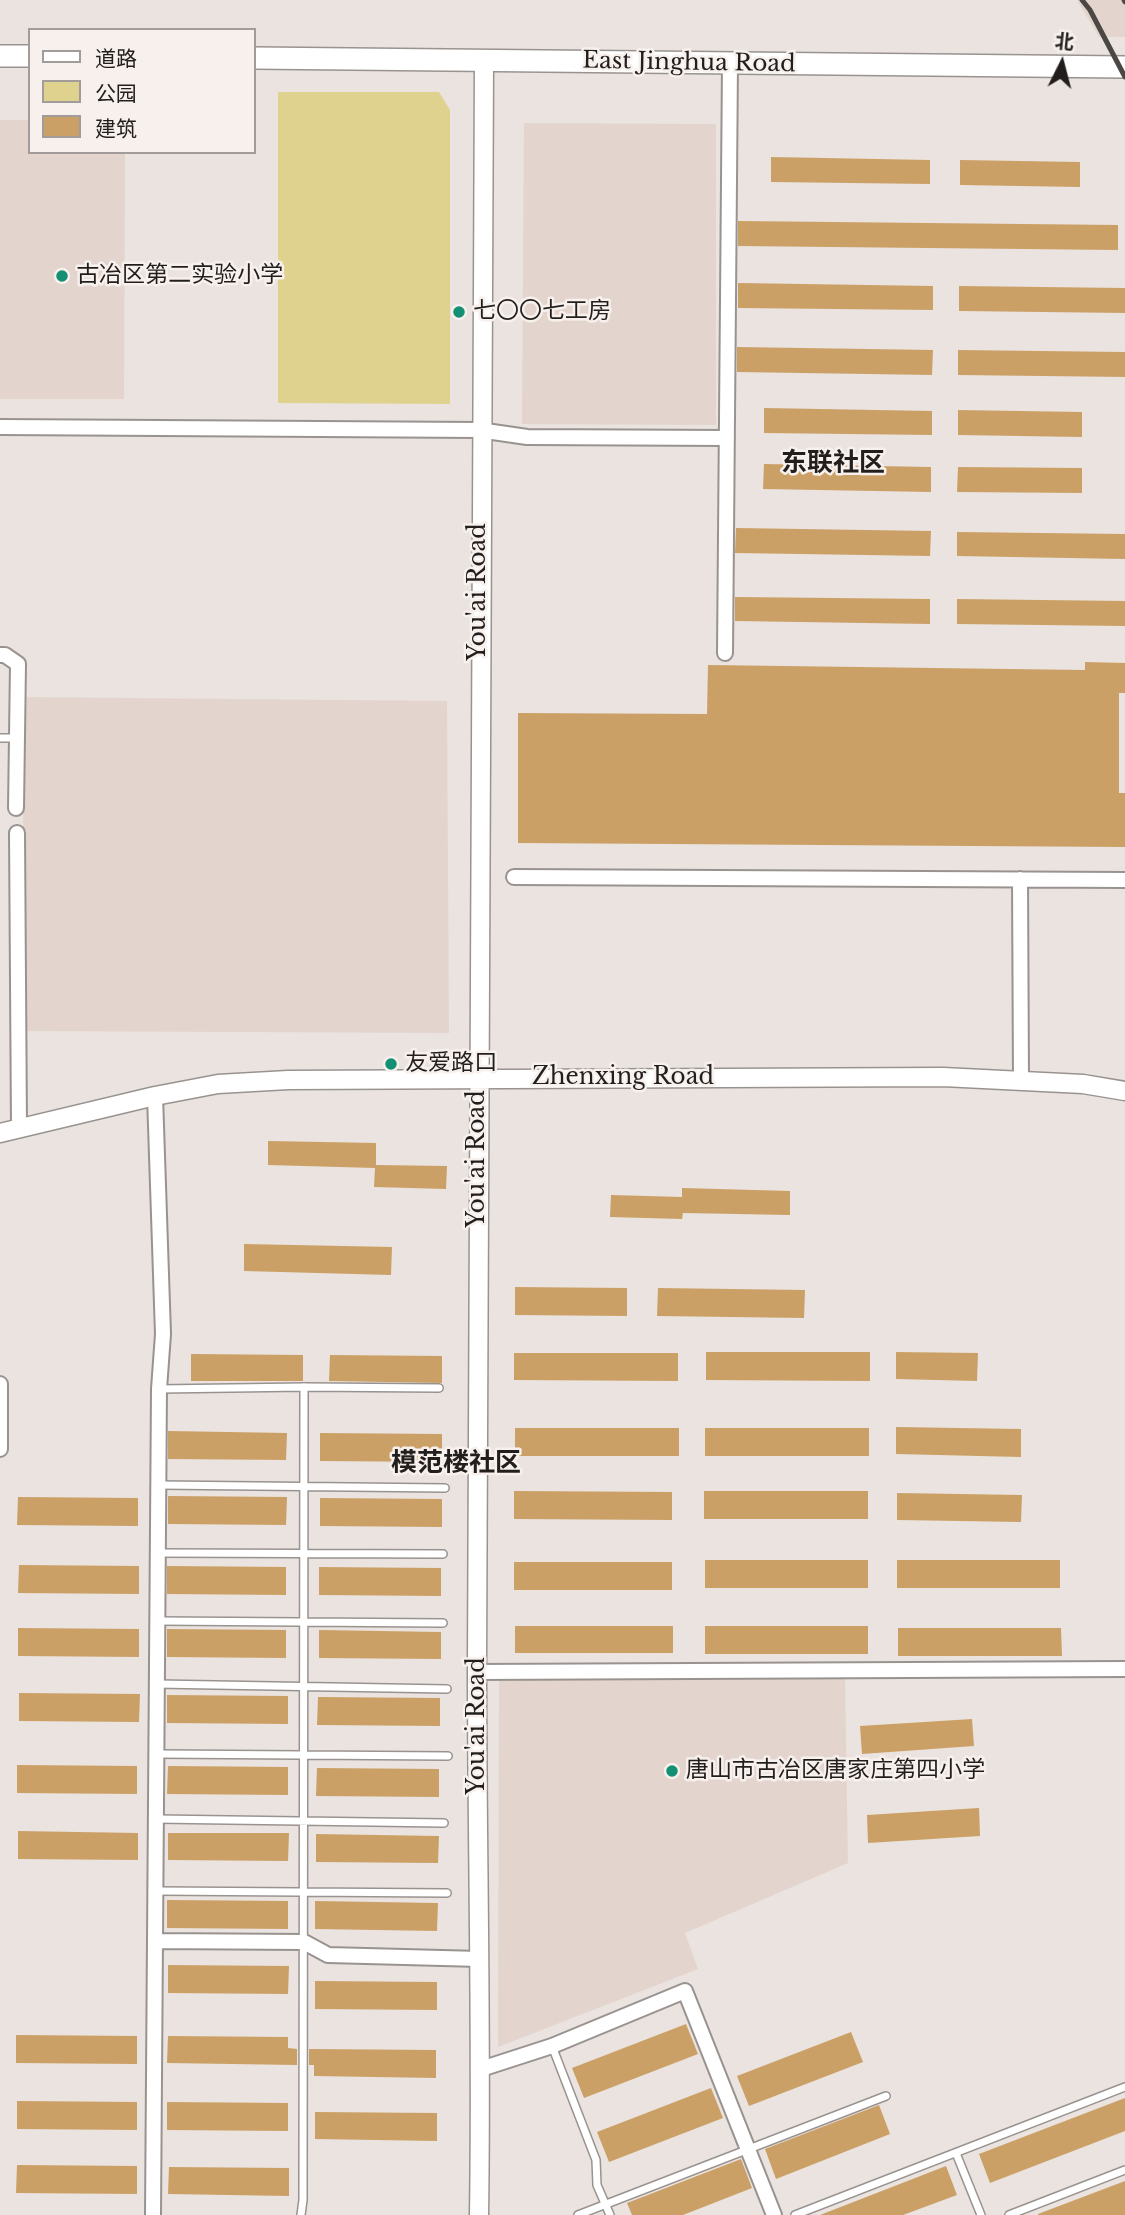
<!DOCTYPE html>
<meta charset="utf-8">
<style>
body{margin:0}
#map{position:relative;width:1125px;height:2215px;overflow:hidden;background:#eae3df;font-family:"Libre Baskerville","Noto Sans SC",serif}
canvas{display:block}
.legend{position:absolute;left:28px;top:28px;width:228px;height:126px;box-sizing:border-box;background:#f7f0ed;border:2px solid #a19c9a;margin:0;padding:9px 12px;list-style:none;font-size:21px;color:#211e1d}
.legend li{display:flex;align-items:center;gap:14px;height:35px}
.legend b{width:35px;border:2px solid #a19c9a}
.north{position:absolute;left:1027px;top:28px;width:70px;height:70px;-webkit-text-stroke:5px #f7f0ed;paint-order:stroke;rotate:6deg;font-size:19px;font-weight:700;line-height:28px;text-align:center;color:#211e1d}
.north::after{content:'';display:block;margin:auto;width:24px;height:32px;background:#211e1d;clip-path:polygon(50% 0,100% 100%,50% 72%,0 100%)}
</style>
<div id="map">
<canvas width="1125" height="2215"></canvas>
<ul class="legend">
<li><b style="height:9px;background:#fff"></b>道路</li>
<li><b style="height:19px;background:#dfd28e"></b>公园</li>
<li><b style="height:19px;background:#cba066"></b>建筑</li>
</ul>
<div class="north">北</div>
</div>
<script>
const ctx = document.querySelector('canvas').getContext('2d');
ctx.lineJoin = 'round';
function paint(path, color) {
  ctx.fillStyle = color;
  ctx.fill(path, 'evenodd');
}
function trace(path, color, width, dash) {
  ctx.strokeStyle = color;
  ctx.lineWidth = width;
  ctx.lineCap = dash ? 'butt' : 'round';
  ctx.setLineDash(dash || []);
  ctx.stroke(path);
}
function write(font, color, halo, rows, align = 'center') {
  ctx.font = font + ' "Libre Baskerville","Noto Sans SC",serif';
  ctx.lineWidth = 5;
  ctx.setLineDash([]);
  ctx.textBaseline = 'middle';
  ctx.strokeStyle = halo;
  ctx.fillStyle = color;
  for (const [text, x, y, turn = 0] of rows) {
    ctx.save();
    ctx.translate(x, y);
    ctx.rotate((+turn || 0) * Math.PI / 180);
    ctx.textAlign = isNaN(turn) ? turn : align;
    if (halo) ctx.strokeText(text, 0, 0);
    ctx.fillText(text, 0, 0);
    ctx.restore();
  }
}
paint(new Path2D(`
 M1077 0H1125V37H1099Z
 M0 120H30V152H125L124 399H0Z
 M524 123 716 124V425L522 424Z
 M23 697 447 701 449 1033 24 1031Z
 M845 1678 848 1863 685 1933 698 1969 498 2047 499 1679Z`), '#e3d5cd');
paint(new Path2D(`
 M278 92H439L450 110V404L278 403Z`), '#dfd28e');
paint(new Path2D(`
 M771 157 930 160V184L771 182Z
 M960 160 1080 162V187L960 185Z
 M738 221 1118 225V250L738 246Z
 M738 283 933 286V310L738 308Z
 M959 286 1125 288V313L959 311Z
 M737 347 933 350 932 375 737 372Z
 M958 350 1125 352V377L958 375Z
 M764 408 932 411V435L764 433Z
 M958 410 1082 412V437L958 435Z
 M764 464 931 467V492L763 489Z
 M958 467 1082 468V493L957 492Z
 M736 528 931 531 930 556 735 553Z
 M957 532 1125 534V559L957 556Z
 M735 597 930 599V624L735 621Z
 M957 599 1125 601V626L957 624Z
 M1085 662 1125 663V693H1119V793H1125V847L518 843V713L707 714 708 665 1085 670Z
 M268 1141 376 1143V1165L447 1166 446 1189 374 1187 375 1168 268 1165Z
 M682 1188 790 1191V1215L683 1213 682 1219 610 1217 611 1195 682 1197Z
 M244 1244 392 1247 391 1275 244 1271Z
 M515 1287 627 1288V1316L515 1315Z
 M658 1288 805 1290 804 1318 657 1316Z
 M706 1352H870V1381L706 1380Z
 M896 1352 978 1353 977 1381 896 1379Z
 M514 1353H678V1381L514 1380Z
 M191 1354 303 1355V1381H191Z
 M330 1355 442 1356V1383L329 1381Z
 M896 1427 1021 1429V1457L896 1454Z
 M515 1428H679V1456H515Z
 M705 1428H869V1456H705Z
 M168 1431 287 1433 286 1460 168 1459Z
 M320 1433 442 1434V1462L320 1461Z
 M514 1491 672 1492V1520L514 1519Z
 M704 1491H868V1519H704Z
 M897 1493 1022 1495 1021 1522 897 1520Z
 M168 1496 287 1497 286 1525 168 1524Z
 M18 1497 138 1498V1526L17 1525Z
 M320 1498 442 1499V1527L320 1526Z
 M705 1560H868V1588H705Z
 M897 1560H1060V1588H897Z
 M514 1562H672V1590H514Z
 M19 1565 139 1566V1594L18 1593Z
 M167 1566 286 1567V1595L167 1594Z
 M319 1567 441 1568V1596L319 1595Z
 M515 1626H673V1653H515Z
 M705 1626H868V1654H705Z
 M18 1628 139 1629V1657L18 1656Z
 M898 1628H1061L1062 1656H898Z
 M167 1629 286 1630V1658L167 1657Z
 M319 1630 441 1632V1659L319 1658Z
 M19 1693 140 1694 139 1722 19 1721Z
 M167 1695 288 1696V1724L167 1723Z
 M318 1697 440 1698V1726L317 1725Z
 M972 1719 974 1746 862 1754 860 1726Z
 M17 1765 137 1766V1794L17 1793Z
 M168 1766 288 1767V1795L167 1794Z
 M317 1768 439 1769V1797L316 1796Z
 M979 1808 980 1836 868 1843 867 1815Z
 M18 1831 138 1833V1860L18 1859Z
 M168 1833H289L288 1861 168 1860Z
 M316 1834 439 1836 438 1863 316 1862Z
 M167 1900 288 1901V1929L167 1928Z
 M315 1901 438 1903 437 1931 315 1929Z
 M168 1965 289 1966 288 1994 168 1993Z
 M315 1981 437 1982V2010L315 2009Z
 M686 2024 698 2054 584 2098 572 2068Z
 M851 2032 863 2062 749 2106 737 2076Z
 M16 2035 137 2036V2064L16 2063Z
 M168 2036 288 2037V2048L297 2049V2065L167 2063Z
 M309 2049 436 2050V2078L314 2076V2065H309Z
 M711 2088 723 2118 609 2162 597 2132Z
 M1125 2098V2131L990 2183 979 2154Z
 M17 2101 137 2102V2130L17 2129Z
 M167 2102 288 2103V2131L167 2130Z
 M879 2105 890 2134 776 2179 765 2149Z
 M315 2112 437 2113V2141L315 2139Z
 M741 2159 752 2188 683 2215H632L627 2203Z
 M17 2165 137 2166V2194L16 2193Z
 M946 2166 957 2195 903 2215H820Z
 M169 2167 289 2168V2196L168 2194Z
 M1125 2181V2215H1038V2214Z`), '#cba066');
const service = new Path2D(`
 M0 738H17
 M159 1389 304 1387 439 1388
 M159 1485 445 1488
 M158 1553 443 1554
 M158 1621 443 1623
 M157 1684 447 1689
 M157 1754 448 1756
 M156 1819 444 1823
 M156 1891 447 1893
 M552 2046 596 2160 597 2185 610 2215
 M956 2153 981 2215
 M301 2215 303 2200 304 1387
 M578 2215 886 2096
 M795 2215 1125 2087
 M1009 2215 1125 2170`);
const minor = new Path2D(`
 M0 427 479 430 527 437 727 438
 M725 653 730 63
 M0 655H5L18 664 16 808
 M17 833 19 1128
 M514 877 1125 880
 M1020 879 1021 1081
 M0 1384V1449
 M477 1672 1125 1669
 M156 1941 304 1942 328 1955 480 1959
 M481 2069 552 2046 685 1991 774 2215
 M153 2215 159 1389 163 1334 155 1096`);
const tertiary = new Path2D(`
 M0 1133 155 1096 218 1084 288 1080 943 1077 1083 1084 1125 1091
 M479 2215C482 2031 477 1847 477 1663 477 1129 477 595 484 61`);
const secondary = new Path2D(`
 M0 56H30
 M254 58 1125 67`);
trace(service, '#999390', 10);
trace(minor, '#999390', 18);
trace(tertiary, '#999390', 21);
trace(secondary, '#999390', 24);
trace(service, '#fff', 7);
trace(minor, '#fff', 14);
trace(tertiary, '#fff', 18);
trace(secondary, '#fff', 21);
trace(new Path2D(`
 M1082 0 1090 10 1125 77
 M1124 0 1125 2`), '#4b4745', 5);
for (const [x, y, r, color] of [
 [62,276,7,"#138f74"],
 [459,312,7,"#138f74"],
 [391,1064,7,"#138f74"],
 [672,1771,7,"#138f74"]
]) {
  const dot = new Path2D();
  dot.arc(x, y, r, 0, 2 * Math.PI);
  ctx.fillStyle = color;
  ctx.fill(dot);
  trace(dot, '#f7f0ed', 2.5);
}
write('23px', '#211e1d', '#f7f0ed', [
 ["East Jinghua Road",689,63,1],
 ["You'ai Road",479,592,-90],
 ["Zhenxing Road",623,1078],
 ["You'ai Road",478,1159,-90],
 ["You'ai Road",478,1726,-90]
]);
write('23px', '#211e1d', '#f7f0ed', [
 ["古冶区第二实验小学",76,276],
 ["七〇〇七工房",473,312],
 ["友爱路口",405,1064],
 ["唐山市古冶区唐家庄第四小学",686,1771]
], 'left');
write('bold 26px', '#211e1d', '#f7f0ed', [
 ["东联社区",833,464],
 ["模范楼社区",456,1464]
]);
</script>
